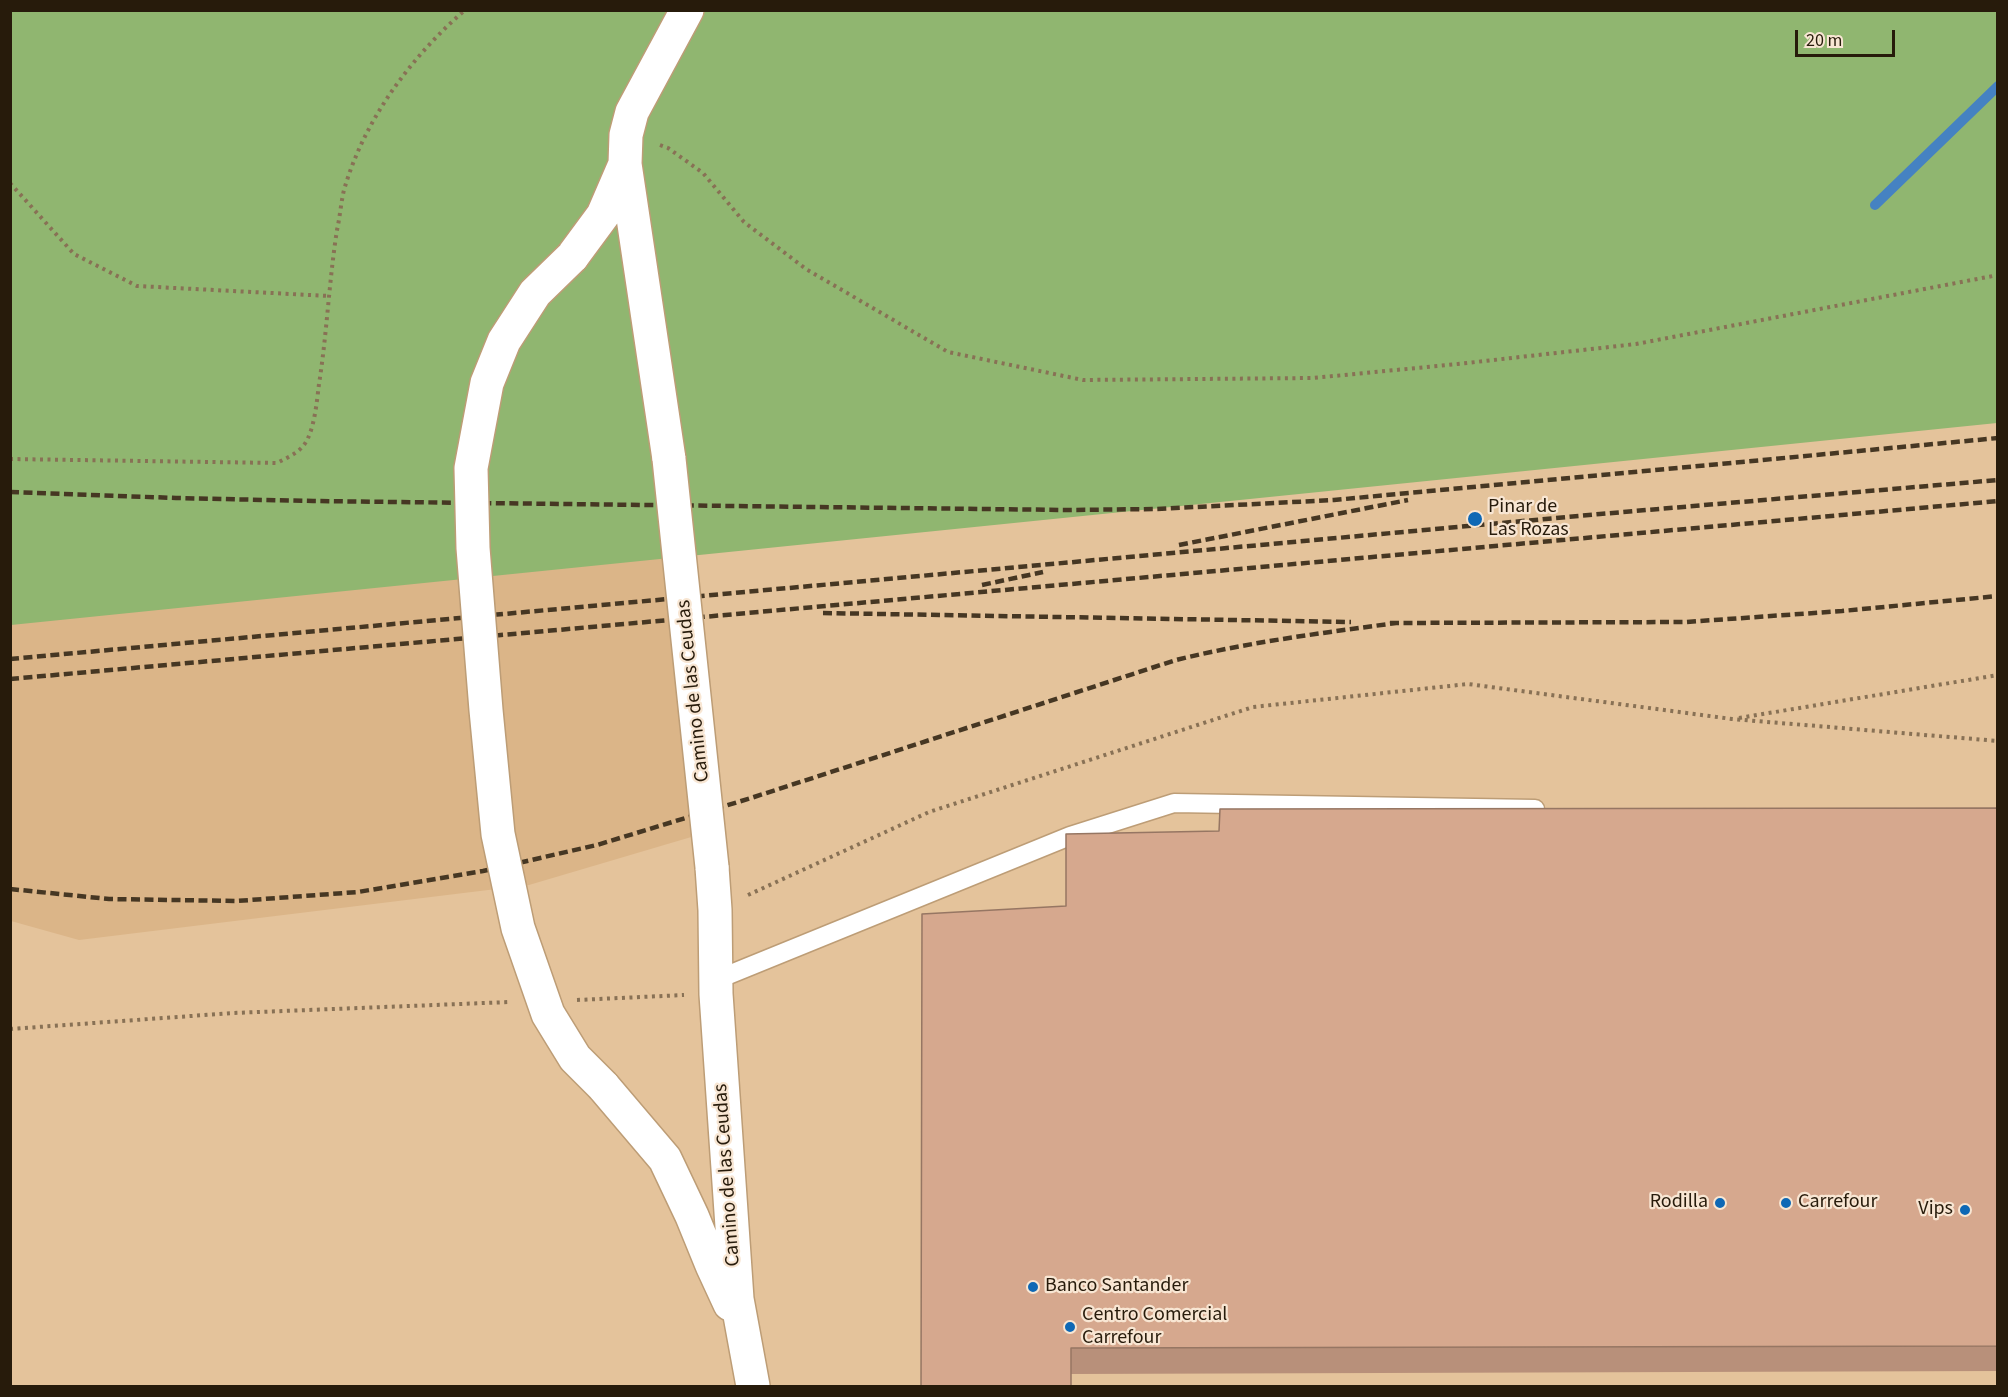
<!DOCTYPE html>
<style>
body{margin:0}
#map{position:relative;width:2008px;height:1397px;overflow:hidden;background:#e4c39b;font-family:"Source Sans 3",sans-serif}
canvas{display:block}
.frame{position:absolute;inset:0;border:12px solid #271b0b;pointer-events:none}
.scale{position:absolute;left:1795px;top:30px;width:100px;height:27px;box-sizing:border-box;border:3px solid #271b0b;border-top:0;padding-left:8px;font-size:18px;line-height:21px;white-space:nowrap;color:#271b0b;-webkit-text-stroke:4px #f8e6d3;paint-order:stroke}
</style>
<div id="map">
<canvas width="2008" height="1397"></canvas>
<div class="frame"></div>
<div class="scale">20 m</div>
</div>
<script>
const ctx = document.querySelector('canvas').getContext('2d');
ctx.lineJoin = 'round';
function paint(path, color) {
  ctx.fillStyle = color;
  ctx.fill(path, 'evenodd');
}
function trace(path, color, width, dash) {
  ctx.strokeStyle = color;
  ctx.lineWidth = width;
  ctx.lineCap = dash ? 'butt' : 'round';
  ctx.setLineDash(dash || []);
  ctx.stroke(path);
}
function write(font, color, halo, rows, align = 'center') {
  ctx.font = font + ' "Source Sans 3",sans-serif';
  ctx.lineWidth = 4.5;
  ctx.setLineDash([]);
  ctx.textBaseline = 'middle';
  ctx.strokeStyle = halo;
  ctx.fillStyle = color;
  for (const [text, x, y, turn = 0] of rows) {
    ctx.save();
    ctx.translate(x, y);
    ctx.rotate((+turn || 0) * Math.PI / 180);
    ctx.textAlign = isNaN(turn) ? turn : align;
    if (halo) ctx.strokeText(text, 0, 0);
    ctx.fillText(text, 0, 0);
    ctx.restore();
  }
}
paint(new Path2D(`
 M10 293 644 375 698 835 529 885 79 940 11 921Z`), '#dbb588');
paint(new Path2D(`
 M11 11H1997V423L11 625Z`), '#90b670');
trace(new Path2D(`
 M1875 205 1998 86`), '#4582c2', 10);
const service = new Path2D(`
 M716 980 1070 836 1174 803 1535 809`);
const minor = new Path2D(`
 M572 257 603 215 625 164
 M669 459 625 164 626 135 632 112 687 10
 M712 867 715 910 716 994 737 1299 753 1386
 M603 1086 665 1159 692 1216 712 1265 730 1304`);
trace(service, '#bd9d76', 21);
trace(minor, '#bd9d76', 36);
trace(new Path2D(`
 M660 145 668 148 703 173 744 222 806 269 948 352 1083 380 1313 378 1458 364 1636 344 1998 275
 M10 183 74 254 137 286 329 296
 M10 459 277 463C290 456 302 452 308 438 315 423 317 400 319 384 327 333 329 281 337 230 340 217 341 202 344 190 364 120 411 57 465 10
 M1739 718 1998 675
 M748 895 929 812 1253 707 1468 684 1732 719 1998 741
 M577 1000 684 995
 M10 1029 233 1013 510 1002`), '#887155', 4, [3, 4.5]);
trace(service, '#fff', 18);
trace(minor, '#fff', 33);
trace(new Path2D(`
 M10 492 176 498 313 501 1068 510 1156 509 1334 500 1998 438
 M1179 545 1408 500
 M982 585 1043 572
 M823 613 1351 622
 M1390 623 1686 622 1842 611 1998 596
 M10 659 1600 514 1998 480
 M10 679 1998 501
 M10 889 109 899 237 901 358 892 483 871 597 845 751 798 1176 660C1249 642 1322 633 1396 623`), '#463723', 4.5, [9, 4.5]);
const minorBridge = new Path2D(`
 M572 257 535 293 504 341 487 383 471 468 473 548 486 710 498 834 518 928 548 1014 575 1058 603 1086
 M669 459 712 867`);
trace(minorBridge, '#bd9d76', 36, []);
trace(minorBridge, '#fff', 33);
paint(new Path2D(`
 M1998 808V1371L1071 1374 1066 906 1219 831Z`), '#b8907a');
const building = new Path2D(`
 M1998 808V1346L1071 1348V1386H921L922 914 1066 906V834L1219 831 1220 809Z`);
paint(building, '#d6a88e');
trace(building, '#967663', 1.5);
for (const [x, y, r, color] of [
 [1475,519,8,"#0e68b5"],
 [1720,1203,6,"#0e68b5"],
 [1786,1203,6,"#0e68b5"],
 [1965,1210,6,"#0e68b5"],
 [1033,1287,6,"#0e68b5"],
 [1070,1327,6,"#0e68b5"]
]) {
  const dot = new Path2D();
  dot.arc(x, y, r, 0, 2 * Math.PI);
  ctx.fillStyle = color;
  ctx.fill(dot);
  trace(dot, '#f8e6d3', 2);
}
write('20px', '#271b0b', '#f8e6d3', [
 ["Pinar de",1488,508],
 ["Las Rozas",1488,531],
 ["Rodilla",1708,1203,"right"],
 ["Carrefour",1798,1203],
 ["Vips",1953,1210,"right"],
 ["Banco Santander",1045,1287],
 ["Centro Comercial",1082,1316],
 ["Carrefour",1082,1339]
], 'left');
write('20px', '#271b0b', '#f8e6d3', [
 ["Camino de las Ceudas",694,691,-96],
 ["Camino de las Ceudas",728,1175,-94]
]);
</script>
